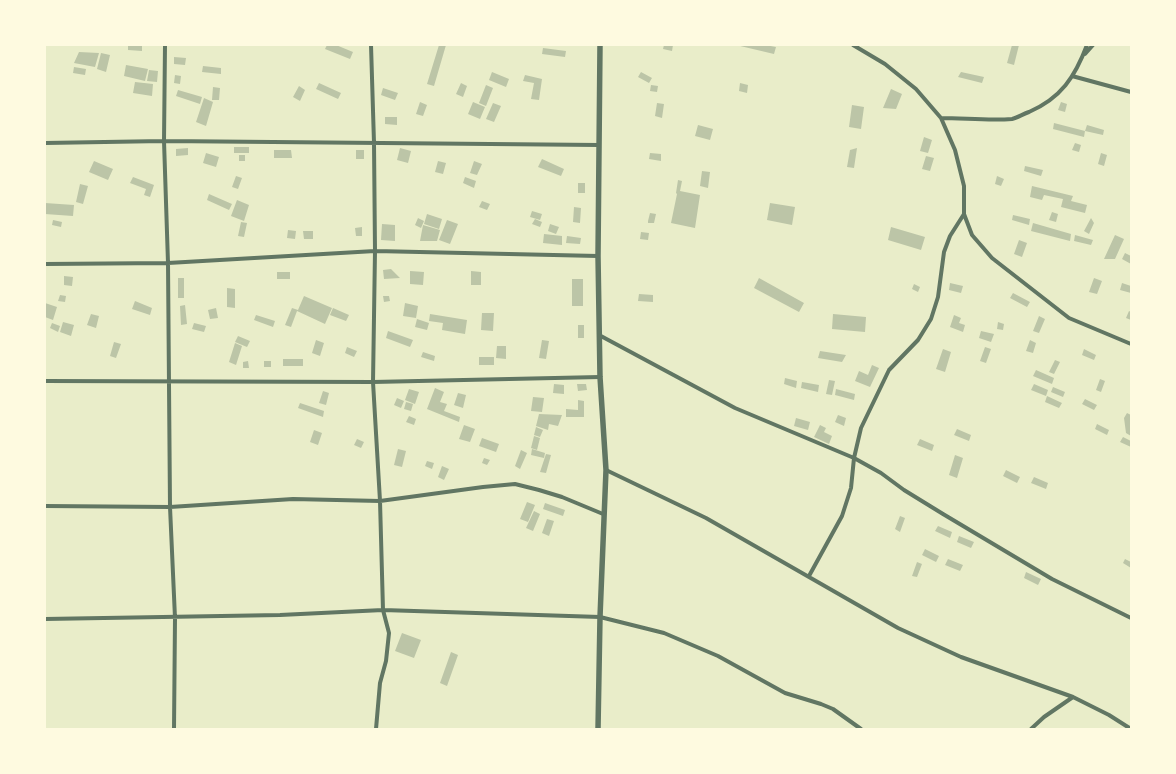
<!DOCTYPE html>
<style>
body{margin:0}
#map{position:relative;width:1176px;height:774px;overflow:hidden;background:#e9edc9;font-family:"Nunito Sans",sans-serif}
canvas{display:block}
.frame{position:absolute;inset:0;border:46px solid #fefae0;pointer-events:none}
</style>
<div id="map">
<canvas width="1176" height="774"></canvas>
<div class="frame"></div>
</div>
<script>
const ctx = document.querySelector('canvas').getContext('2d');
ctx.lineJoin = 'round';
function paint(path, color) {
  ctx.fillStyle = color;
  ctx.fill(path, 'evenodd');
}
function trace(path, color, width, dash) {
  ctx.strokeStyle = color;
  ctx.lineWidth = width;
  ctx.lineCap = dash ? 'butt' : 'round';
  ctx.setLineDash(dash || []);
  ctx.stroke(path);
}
paint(new Path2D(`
 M128 45H142V51L128 50Z
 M327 45H336L353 52 350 59 325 49Z
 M439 45H446L434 86 427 84Z
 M664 45H673L672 51 663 49Z
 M736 45H765L776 47 774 54Z
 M1012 45H1019L1014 65 1007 63Z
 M543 48 566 51 565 57 542 54Z
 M79 52 99 53 95 67 74 63Z
 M101 53 110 55 106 72 97 69Z
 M174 57 186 58 185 65 174 64Z
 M126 65 148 69 145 81 124 76Z
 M203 66 221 68V74L202 72Z
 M74 67 86 69 85 75 73 73Z
 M149 70 158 71 157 82 147 81Z
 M492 72 509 79 506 87 489 80Z
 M641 72 652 78 649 83 638 77Z
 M961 72 984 77 982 83 958 77Z
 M175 75 181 76 180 84 174 83Z
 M525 75 542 79 539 100 531 99 534 83 523 81Z
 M135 82 153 84 152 96 133 93Z
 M319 83 341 93 338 99 316 89Z
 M461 83 467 86 463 97 456 94Z
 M740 83 748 85 747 93 739 91Z
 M486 85 493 88 486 106 479 103Z
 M651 85 658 86 657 92 650 91Z
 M299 86 305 90 300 101 293 97Z
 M213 87 220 88 219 100H212Z
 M383 88 398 93 395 100 381 95Z
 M891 89 902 94 896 109 883 108Z
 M178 90 202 97 200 104 176 96Z
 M204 98 213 102 206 126 196 122Z
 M420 102 427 105 423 116 416 114Z
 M473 102 485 107 480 119 468 114Z
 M1061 102 1067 104 1065 112 1058 110Z
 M493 103 501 106 494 122 486 119Z
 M657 103 664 104 662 118 655 116Z
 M852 105 864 107 861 129 849 127Z
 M385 117H397V125L385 124Z
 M1054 123 1085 131 1084 137 1053 129Z
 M698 125 713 129 710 140 695 136Z
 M1087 125 1104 130 1103 135 1085 131Z
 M924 137 932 140 928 153 920 151Z
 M1075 143 1081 145 1079 152 1072 150Z
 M234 147H249V153H234Z
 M188 148V155L176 156V149Z
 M400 148 411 151 408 163 397 160Z
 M857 148 854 168 847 167 850 150Z
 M274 150H291L292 158H274Z
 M356 150H364V159H356Z
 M206 153 219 157 216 167 203 163Z
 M650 153 661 154V161L649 159Z
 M1101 153 1107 155 1104 166 1098 164Z
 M239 155H245V161H239Z
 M926 156 934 158 930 171 922 169Z
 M542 159 564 169 561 176 538 167Z
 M94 161 113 169 108 180 89 172Z
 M438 161 446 163 443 174 435 172Z
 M474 161 482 164 477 175 470 173Z
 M1025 166 1043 170 1041 176 1024 171Z
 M702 171 710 172 708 188 700 186Z
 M236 176 242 178 238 189 232 187Z
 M997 176 1004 179 1001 186 995 184Z
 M133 177 154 185 150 197 144 195 146 189 130 183Z
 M465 177 476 181 474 188 463 183Z
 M678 180 682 181 680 191 700 195 695 228 671 223 677 194 676 193Z
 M578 183H585V193H578Z
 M80 184 88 186 83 204 76 202Z
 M1032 186 1073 196 1071 201 1087 205 1085 213 1061 207 1063 199 1044 195 1042 200 1030 197Z
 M209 194 232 204 229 210 207 200Z
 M237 200 249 205 244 221 231 216Z
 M482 201 490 204 487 210 479 207Z
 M45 203 74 205 73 216 45 214Z
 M770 203 795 207 792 225 767 220Z
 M574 207 581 208 580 223 573 222Z
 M532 211 542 214 540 220 530 217Z
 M1052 212 1058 214 1056 222 1049 220Z
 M650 213 656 214 654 223H648V221Z
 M427 214 442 219 439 229 424 224Z
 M1013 215 1030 219 1029 225 1012 220Z
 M418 218 424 221 421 228 415 225Z
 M1091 218 1094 223 1089 234 1084 231Z
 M535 219 542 222 540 227 532 224Z
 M53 220 62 222 61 227 52 225Z
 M447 220 458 224 450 244 439 240Z
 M241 222 247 223 244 237 238 236Z
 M1033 223 1071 234 1070 241 1031 231Z
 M382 224 395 225V241L381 240Z
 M550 224 559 227 556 234 548 231Z
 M423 225 440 230 437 241H420Z
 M362 227V236H356L355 228Z
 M891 227 925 237 921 250 888 240Z
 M288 230 296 231 295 239 287 238Z
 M303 231H313V239H304Z
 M641 232 649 233 648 240 640 239Z
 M544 234 562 236V245L543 243Z
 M1075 235 1093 240 1091 245 1074 241Z
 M1115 235 1124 239 1115 259H1104Z
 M567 236 581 238 580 244 566 243Z
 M1019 240 1027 243 1022 257 1014 254Z
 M1125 253 1131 256V264L1122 259Z
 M391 269 400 278 384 279 383 270Z
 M410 271 424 272 423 285 410 284Z
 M471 271 481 272V285H471Z
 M277 272H290V279H277Z
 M64 276 73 277 72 286 64 285Z
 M178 278H184V298H178Z
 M759 278 804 303 799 312 754 288Z
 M1094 278 1102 281 1097 294 1089 292Z
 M572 279H583V306H572Z
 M950 283 963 286 961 293 949 290Z
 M1122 283 1131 286V293L1120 290Z
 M914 284 920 287 918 292 912 289Z
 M227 288 235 289V308L227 307Z
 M1013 293 1030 302 1027 307 1010 298Z
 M639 294 653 295V302L638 301Z
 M60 295 66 296 65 302 58 301Z
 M304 296 332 308 325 324 297 311 291 327 285 325 292 308 298 310Z
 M383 296H389L390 301 384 302Z
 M135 301 152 308 150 315 132 309Z
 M45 303 57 307 53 320 45 317Z
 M405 303 418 306 416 318 403 316Z
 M185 305 187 324 181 325 180 306Z
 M216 308 218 318 210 319 208 310Z
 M333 308 349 315 346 321 330 315Z
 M1129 311 1131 312V320L1126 318Z
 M482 313H494L493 331 481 330Z
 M91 314 99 316 96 328 87 325Z
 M430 314 467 320 465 334 442 330 443 323 429 321Z
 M833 314 866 317 865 332 832 329Z
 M256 315 275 321 273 327 254 320Z
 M954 315 961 318 959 323 965 325 963 332 950 327Z
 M1039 316 1045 319 1039 333 1033 331Z
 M417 319 429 323 427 330 415 327Z
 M63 322 74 325 71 336 60 332Z
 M998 322 1004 324 1003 330 997 329Z
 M52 323 60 326 58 332 50 328Z
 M194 323 206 326 204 332 192 329Z
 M578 325H584V338H578Z
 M388 331 413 340 410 347 386 338Z
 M981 331 994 334 991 342 979 338Z
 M238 336 250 341 247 347 235 342Z
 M316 340 324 343 320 356 312 353Z
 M542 340 549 341 546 359 539 358Z
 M1030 340 1036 343 1033 353 1026 351Z
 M114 342 121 344 116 358 110 356Z
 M235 343 242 346 236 365 229 362Z
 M497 346H506V359L496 358Z
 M347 347 357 351 354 357 345 353Z
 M985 347 991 349 986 363 980 361Z
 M943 349 951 352 945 372 936 369Z
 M1084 349 1096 355 1094 360 1082 355Z
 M820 351 846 355 842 362 818 358Z
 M423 352 435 356 434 361 421 357Z
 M479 357H494V365H479Z
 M283 359H303V366H283Z
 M1055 360 1060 362 1054 374 1049 372Z
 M248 361 249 368H243V362Z
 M264 361H271V367H264Z
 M872 365 879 368 870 387 855 381 859 371 868 375Z
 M1036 370 1054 378 1052 384 1033 376Z
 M785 378 797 381 796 388 784 384Z
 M1100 379 1105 381 1101 392 1096 390Z
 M829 380 835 381 832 395 826 394Z
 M802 382 819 385 818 392 801 388Z
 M554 384 564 385V394L553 393Z
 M577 384H586L587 390 578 391Z
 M1034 384 1048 390 1046 396 1031 390Z
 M1053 387 1065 392 1063 397 1051 392Z
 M435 388 444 392 440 402 447 404 444 411 460 417 459 422 427 409Z
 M409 389 419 392 415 404 405 400Z
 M836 389 855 394 854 400 835 395Z
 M323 391 329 393 326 405 319 403Z
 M458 393 466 395 463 408 454 405Z
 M1047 396 1062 403 1059 408 1045 402Z
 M533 397 544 398 542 412 531 411Z
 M397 398 404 401 401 408 394 405Z
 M1085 399 1097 405 1094 410 1082 404Z
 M578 400 584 401V417H566V409L578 410Z
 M406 402 413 404 411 411 404 409Z
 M300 403 324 411 323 417 298 408Z
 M1127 413 1131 415V436L1126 433 1124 418Z
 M539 414 562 415 558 426 549 424 548 430 536 426Z
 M838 415 846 418 844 426 835 422Z
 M409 416 416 419 414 425 406 422Z
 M796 418 810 422 808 430 794 426Z
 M1097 424 1109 430 1107 435 1095 429Z
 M464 425 475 429 470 442 459 439Z
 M820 425 826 428 824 432 832 436 829 444 814 437Z
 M536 427 543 430 540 437 534 435Z
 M957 429 971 435 969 441 954 435Z
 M314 430 322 433 318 445 310 442Z
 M534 436 540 438 537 450 531 448Z
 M1123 437 1131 441V447L1120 442Z
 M482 438 499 444 496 452 479 446Z
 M357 439 364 442 361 448 354 445Z
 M920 439 934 445 932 451 917 445Z
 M398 449 406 451 402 467 394 465Z
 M532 449 545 453 544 458 531 455Z
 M521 450 527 453 520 469 515 466Z
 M546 454 551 455 546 473 540 472Z
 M955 455 963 458 957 478 949 475Z
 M484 458 490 460 487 465 482 463Z
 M427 461 434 463 432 469 425 466Z
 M442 466 449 469 444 480 438 477Z
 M1006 470 1020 477 1017 483 1003 476Z
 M1034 477 1048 483 1046 489 1031 483Z
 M527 502 535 505 528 522 520 519Z
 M545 503 565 510 563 516 543 509Z
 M534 511 540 514 533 531 526 528Z
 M900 516 905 518 900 532 895 529Z
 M547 519 554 521 549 536 542 533Z
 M938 526 952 532 950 538 935 531Z
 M959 536 974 542 971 548 957 542Z
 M925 549 939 556 936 562 922 555Z
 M948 559 963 565 960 571 945 565Z
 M1125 559 1131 562V568L1123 563Z
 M917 562 922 564 917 577 912 576Z
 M1026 572 1041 579 1038 585 1024 578Z
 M402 633 421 640 414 658 395 651Z
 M451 652 458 655 447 686 440 683Z`), '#bcc5a7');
trace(new Path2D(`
 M165 45 164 141 168 263 170 507 175 618 174 729
 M371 45 374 143 375 251 373 382 380 501 383 610 389 633 386 661 380 683 376 729
 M853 45 885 64 916 89 941 118 955 150 964 186V214L972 235 992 258 1069 318 1131 344
 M1085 54 1093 45
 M1072 76 1131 92
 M941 118C964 118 989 121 1012 119 1017 118 1023 114 1029 112 1061 98 1075 77 1087 45
 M45 143 164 141 599 145
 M45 264 168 263 375 251 598 256
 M599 335 735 408 854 458 881 473 904 490 943 514 1052 579 1131 618
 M45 381 373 382 600 377
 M606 470 706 518 898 628 961 657 1073 697 1109 715 1131 729
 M45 506 170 507 293 499 380 501 483 487 515 484 539 490 562 497 603 514
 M809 576 842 516 851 488 854 458 861 428 889 370 918 340 931 319 938 297 944 252 950 236 964 214
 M45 619 280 615 383 610 600 617 664 633 718 656 785 693 821 704 833 709 861 729
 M1031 729 1044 717 1073 697`), '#617663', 4);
trace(new Path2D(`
 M598 729 600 617 606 470 600 377 598 256 600 45`), '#617663', 5.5);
</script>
